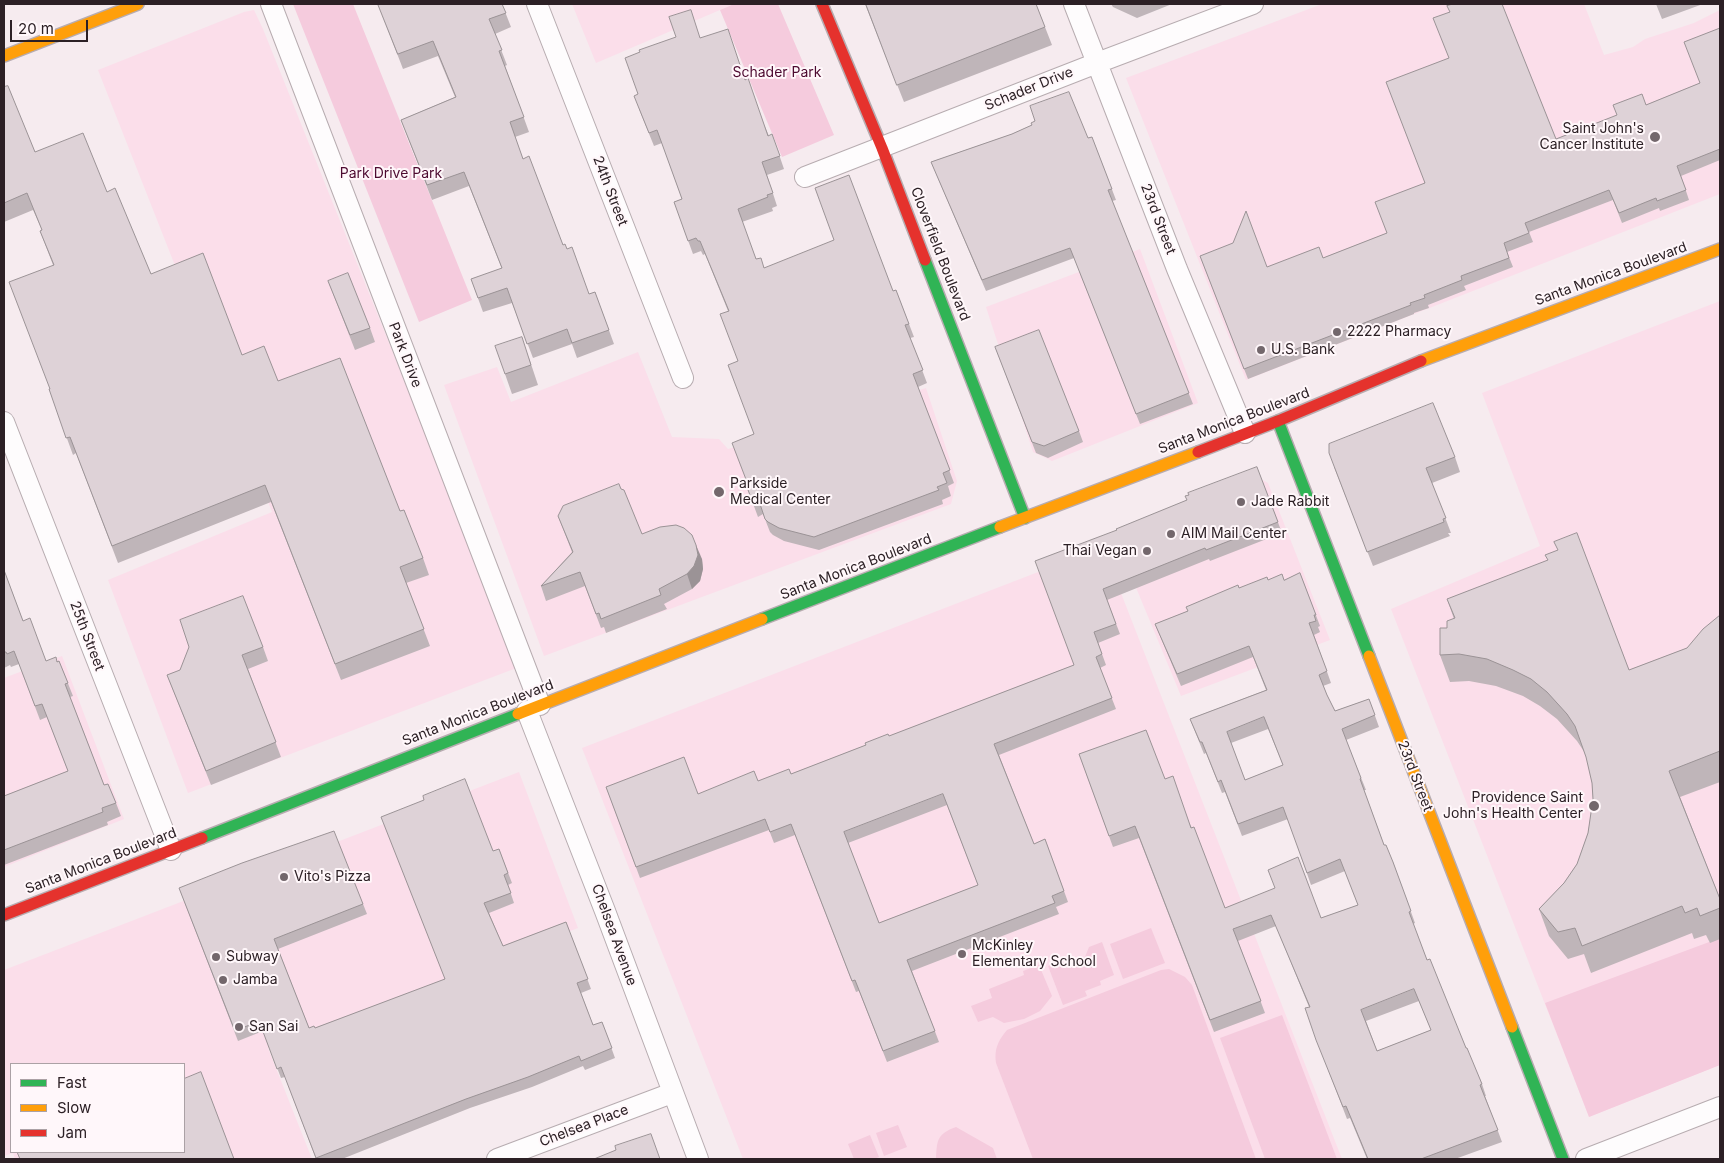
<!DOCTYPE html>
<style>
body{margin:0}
#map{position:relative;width:1724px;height:1163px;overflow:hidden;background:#f6ebef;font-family:Inter,sans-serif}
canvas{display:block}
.frame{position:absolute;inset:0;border:5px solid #2c2025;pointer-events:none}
.legend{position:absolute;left:10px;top:1063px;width:175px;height:90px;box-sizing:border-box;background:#fff7fa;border:1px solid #aba1a5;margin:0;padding:6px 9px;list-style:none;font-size:15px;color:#2c2025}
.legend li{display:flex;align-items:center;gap:10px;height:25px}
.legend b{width:25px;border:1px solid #aba1a5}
.scale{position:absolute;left:10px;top:20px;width:78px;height:22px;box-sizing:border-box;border:2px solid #2c2025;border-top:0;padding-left:6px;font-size:15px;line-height:18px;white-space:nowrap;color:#2c2025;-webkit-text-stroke:4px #fff7fa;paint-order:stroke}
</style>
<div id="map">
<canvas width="1724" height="1163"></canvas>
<div class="frame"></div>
<ul class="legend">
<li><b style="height:6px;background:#30b455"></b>Fast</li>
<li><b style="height:6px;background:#ff9f0a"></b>Slow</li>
<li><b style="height:6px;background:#e5322d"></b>Jam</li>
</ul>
<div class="scale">20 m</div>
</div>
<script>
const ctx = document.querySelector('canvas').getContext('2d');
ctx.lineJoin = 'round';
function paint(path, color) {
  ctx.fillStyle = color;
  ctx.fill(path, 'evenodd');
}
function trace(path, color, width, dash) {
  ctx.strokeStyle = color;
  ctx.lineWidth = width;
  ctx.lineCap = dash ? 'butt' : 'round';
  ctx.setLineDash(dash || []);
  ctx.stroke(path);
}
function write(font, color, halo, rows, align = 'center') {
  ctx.font = font + ' Inter,sans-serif';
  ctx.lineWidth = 4;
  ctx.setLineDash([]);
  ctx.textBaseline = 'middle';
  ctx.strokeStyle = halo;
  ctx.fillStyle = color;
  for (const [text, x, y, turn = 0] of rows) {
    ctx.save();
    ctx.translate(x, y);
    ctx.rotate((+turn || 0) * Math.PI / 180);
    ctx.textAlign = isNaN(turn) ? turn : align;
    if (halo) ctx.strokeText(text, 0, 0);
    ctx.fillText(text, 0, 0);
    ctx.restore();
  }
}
paint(new Path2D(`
 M572 4H734L596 63Z
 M1322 4H1584L1604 55 1633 47 1645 39 1694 23 1720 10V194L1246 380 1126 78Z
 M254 10 263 29 519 667 188 793 108 580 272 512 98 70 244 12Z
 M1140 249 1198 403 1052 461 1033 452 986 307Z
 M1720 301V1065L1589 1117 1391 609 1540 546 1482 393Z
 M638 352 672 437 719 439 728 449 926 388 957 481 951 504 544 656 444 385 497 367 511 402Z
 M1259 478 1268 483 1330 640 1181 696 1115 537Z
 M1103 547 1342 1159H743L582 748Z
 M62 656 124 819 4 867V678Z
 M519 772 578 928 268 1048 312 1159H15L13 1153 4 1156V970ZM11 1064H184V1152H11Z`), '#fbdeea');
paint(new Path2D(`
 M293 4H353L472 300 419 322Z
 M734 4H778L834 135 782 157 720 10Z
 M1151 928 1165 963 1123 979 1110 944Z
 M1720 938V1065L1589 1117 1545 1003Z
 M1102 942 1114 975 1100 981 1101 985 1085 991 1087 996 1063 1005 1048 966 1069 958 1072 961 1085 957 1089 947Z
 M1039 965 1052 996 1040 1011 1024 1019 1004 1023 993 1017 978 1022 971 1006 992 998 989 989 1024 975 1023 971Z
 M1169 969 1185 977 1192 985 1256 1159H1033L996 1063C994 1049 998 1041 1007 1030L1161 970Z
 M1282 1015 1337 1159H1265L1220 1038Z
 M898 1125 907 1147 884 1156 876 1133Z
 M956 1127 993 1148 997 1159H936C937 1140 937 1134 956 1127Z
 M870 1135 879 1157 874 1159H854L848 1144Z`), '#f5cbdd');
const street = new Path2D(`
 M271 4 540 705
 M537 4 683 378
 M1074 4 1177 269 1245 433
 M805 177 1097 63 1253 4
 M4 422 171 850
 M527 711 605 911 698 1159
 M497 1159 672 1093
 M1586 1159 1720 1107`);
const fast = new Path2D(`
 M925 260 1025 518
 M1278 421 1369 656
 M762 619 1000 527
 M202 838 518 714
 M1512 1027 1563 1159`);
const slow = new Path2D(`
 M4 56 138 4
 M1421 361 1720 249
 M1000 527 1198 452
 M1369 656 1512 1027
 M518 714 762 619`);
const jam = new Path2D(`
 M822 4 882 148 925 260
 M1198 452 1278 421 1421 361
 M4 915 202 838`);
trace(street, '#b7acb0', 22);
trace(fast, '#b7acb0', 14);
trace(slow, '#b7acb0', 14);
trace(jam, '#b7acb0', 14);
trace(street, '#fefcfd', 20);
trace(fast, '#30b455', 11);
trace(slow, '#ff9f0a', 11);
trace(jam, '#e5322d', 11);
paint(new Path2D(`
 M378 4H502L511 27 495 34 507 65 505 66 529 132 515 137 523 159 563 245 567 249 589 294 595 292 614 344 577 358 572 344 533 358 512 303 483 312 471 279 502 269 469 186 432 200 401 120 455 97 438 56 403 69Z
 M865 4H1036L1052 45 904 102Z
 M1111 4H1172L1137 18 1113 7Z
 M1656 4H1703L1662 19Z
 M1449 12 1556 139 1646 105 1700 83 1720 28V160L1681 176 1689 200 1660 211 1659 208 1622 223 1613 200 1529 232 1533 242 1507 252 1513 267 1464 286 1466 290 1428 305 1429 308 1414 313V314L1248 379 1200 256 1267 267 1323 258 1387 233 1424 183 1449 58Z
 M745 80 769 136 772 134 784 169 767 175 777 206 772 208 773 211 742 222 756 259 764 268 893 291 896 290 914 337 910 338 927 383 918 387 954 483 948 486 951 496 942 500 943 504 819 550 784 541 773 535 770 532 763 514 758 517 745 482H747L754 435 738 361 728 311 705 254 703 255 701 251 693 254 674 202 682 199 662 143 654 146 639 109 638 94Z
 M4 87 35 152 107 192 151 274 242 355 278 381 400 511 423 558 429 575 406 583 430 646 341 680 271 502 118 563 76 453 73 455 49 389H50L53 265 40 231 42 230 33 210 4 222Z
 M1035 121 1088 138 1092 137 1116 200 1112 201 1193 404 1140 424 1074 258 986 291 931 162 1012 134 1032 125Z
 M328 281 370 328 375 342 355 350Z
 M995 347 1079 431 1083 442 1048 458 1036 453Z
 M529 358 538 385 512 394 505 374Z
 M1455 457 1460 472 1432 483 1451 533H1448L1450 536 1373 566 1334 467Z
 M1257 467 1282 533 1210 561 1209 559 1107 600 1120 634 1098 643 1106 665 1100 668 1116 709 999 755 1034 844 1045 839 1068 902 1056 907 1059 914 912 971 939 1042 887 1062 859 991 856 992 795 835 774 843 769 830 640 878 606 787 698 794 791 774 1074 665 1117 530 1187 500ZM947 805 978 885 879 923 848 843Z
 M558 516 642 534 702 559 703 569 700 581 692 589 664 604 667 609 606 633 604 627 601 628 585 586 546 601 541 586 572 552Z
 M4 570 23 621 46 661H59L73 696 70 697 104 785 116 803 121 816 107 822 108 825 4 865V796L68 771 47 717 40 720 19 664 11 667 10 665 4 668Z
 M1300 573 1320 626 1318 627 1320 632 1314 635 1331 683 1323 686 1327 695 1335 711 1369 699 1379 727 1346 740 1366 790H1364L1384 845 1393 862 1415 923 1413 924 1427 960 1466 1048 1482 1084 1486 1096H1485L1502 1142 1455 1159H1367L1350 1118 1347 1119 1321 1051 1309 1007 1276 926 1238 941 1265 1013 1214 1032 1139 838 1113 847 1079 754 1165 779 1192 828 1225 908 1321 918 1358 905 1345 871 1311 885 1288 819 1242 836 1225 792 1222 793 1206 753 1204 754 1190 719 1266 690 1253 657 1181 686 1155 624 1188 611 1239 588 1268 580H1284ZM1268 729 1283 765 1245 780 1231 743ZM1419 1001 1431 1030 1377 1051 1366 1021Z
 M1447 599 1629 670 1687 648 1720 615V782L1680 797 1720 899V939L1710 943 1706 935 1694 939 1692 933 1591 973 1584 954 1568 959 1549 936 1539 909 1564 883 1577 864 1588 833 1593 799 1592 783 1587 758 1585 753 1577 741 1557 719 1540 706 1523 696 1496 686 1469 681 1450 682 1440 655 1447 628 1454 619Z
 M263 647 268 661 248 669 281 757 211 785 167 675Z
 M499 849 512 883 508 885 514 903 489 913 503 946 566 922 591 989 581 993 593 1025 602 1022 615 1058 585 1070 583 1066 532 1087 470 1108 342 1159H316L285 1077 281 1078 263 1031 238 1041 179 888 363 904 367 914 278 949 309 1028H315L444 980 493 851Z`), '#bfb5b9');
paint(new Path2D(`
 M696 545 702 559 703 569 700 581 692 589 687 574Z`), '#9b9396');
const building = new Path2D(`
 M378 4H502L506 13 489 19 502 50 499 51 524 117 510 122 523 159 529 156 563 245 565 244 567 249 572 247 589 294 595 292 609 330 572 343 567 329 527 344 507 288 478 298 471 279 502 268 464 172 427 185 401 120 456 97 433 41 398 54Z
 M866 4H1036L1045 27 897 85Z
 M1453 4H1502L1556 139 1617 115 1613 105 1642 94 1646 105 1700 83 1684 42 1720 28V149L1677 166 1686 190 1657 201 1656 198 1619 213 1609 190 1525 223 1529 233 1504 243 1509 258 1461 276 1462 280 1424 295 1425 298 1410 303 1411 305 1244 369 1200 256 1233 243 1246 211 1267 267 1319 247 1323 258 1387 233 1375 202 1425 183 1386 82 1449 58 1433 18 1450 12 1447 6Z
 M691 10 700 38 728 29 745 80 748 78 768 136 772 134 780 156 762 162 773 193 767 195 768 197 738 209 756 259 761 258 764 268 834 240 815 188 849 175 893 291 896 290 909 324 905 325 923 370 913 374 950 470 943 473 947 483 937 487 939 490 814 537 779 528 768 522 765 519 759 501 753 503 745 482H747L732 443 754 434 728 365 738 361 720 314 729 311 700 241H698L696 238 688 241 674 202 682 199 657 130 649 133 634 96 638 94 625 58 640 52 639 50 676 37 669 17Z
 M8 86 35 152 83 133 107 192 115 188 151 274 203 253 242 355 264 346 278 381 340 358 400 511 404 510 423 558 400 567 424 629 335 664 265 485 112 546 70 437 66 438 49 389H50L9 282 54 265 40 231 42 230 27 193 4 203V87Z
 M1069 92 1088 138 1092 137 1112 189 1108 190 1189 393 1136 414 1070 248 982 280 931 162 1012 134 1032 125 1031 123 1035 121 1030 106Z
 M348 273 370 328 350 335 328 281Z
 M1039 330 1079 431 1044 446 1032 442 995 347Z
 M522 337 531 365 505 374 495 346Z
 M1433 403 1455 457 1426 468 1446 518 1443 519 1444 522 1367 552 1329 453V444Z
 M1257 467 1278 522 1206 550 1205 548 1103 589 1116 624 1094 632 1102 654 1096 657 1112 698 994 744 1034 844 1045 839 1064 891 1052 896 1055 903 907 960 935 1031 883 1051 855 980 852 981 791 824 770 832 765 819 636 867 606 787 684 757 698 794 754 771 758 781 789 769 791 774 866 745 865 743 888 734 889 736 1074 665 1035 561 1117 530 1116 529 1187 500 1185 496 1189 495 1188 493ZM943 794 978 885 879 923 844 832Z
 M619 484 621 489 624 490 642 534 660 527 676 525 684 528 692 535 696 545 698 555 694 566 687 574 659 589 661 595 601 619 599 613 596 614 580 572 541 586 573 552 558 516 563 506Z
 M1577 533 1629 670 1687 648 1703 629 1720 615V751L1669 771 1720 899V908L1700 916 1697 908 1685 913 1682 906 1582 946 1575 928 1558 932 1539 909 1564 883 1577 864 1588 833 1593 799 1592 783 1586 757 1575 726 1567 714 1547 692 1531 679 1513 670 1487 659 1459 654 1440 655V628H1447V621L1455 618 1447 599 1548 560 1545 555 1558 550 1554 542Z
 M4 570 23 621 30 618 46 661 56 657 57 662 59 661 68 683 65 684 104 785 108 784 116 803 102 808 103 812 4 850V796L68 771 42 704 35 706 14 651 7 654 6 652H4Z
 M1300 573 1316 615H1314L1316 621 1309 623 1327 671 1319 675 1327 695 1335 711 1369 699 1375 715 1342 729 1361 778 1360 779 1384 845H1386L1393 862 1411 911 1409 912 1427 960 1430 959 1466 1048H1467L1482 1084 1480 1085 1498 1130 1421 1159H1368L1346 1106 1343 1107 1316 1040 1305 1008 1310 1007 1271 915 1233 929 1261 1001 1210 1020 1135 826 1109 836 1079 754 1146 730 1165 779 1173 776 1191 828 1194 827 1225 908 1275 888 1268 870 1298 857 1321 918 1358 905 1340 859 1307 873 1283 807 1238 824 1221 780 1218 782 1202 742H1200L1190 719 1267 690 1249 646 1177 674 1155 624 1188 611 1186 607 1238 585 1239 588 1267 577 1268 580 1282 574 1284 580ZM1264 717 1283 765 1245 780 1227 732ZM1414 989 1431 1030 1377 1051 1361 1010Z
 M243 596 263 647 242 655 276 742 206 771 167 675 180 670 189 647 180 620Z
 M465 779 493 851 499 849 508 873 504 875 511 893 484 903 503 946 566 922 588 979 577 983 593 1025 602 1022 612 1048 581 1061 579 1056 528 1077 466 1099 316 1158 281 1067 277 1069 259 1021 235 1031 179 888 242 863 334 831 363 904 274 939 309 1028 314 1026 315 1028 445 979 381 817 424 800 423 796Z
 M201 1072 234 1159H20L17 1152H184V1079Z
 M651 1134 660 1159H594L616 1150 615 1146Z`);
paint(building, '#ded2d7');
trace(building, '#9b9396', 1);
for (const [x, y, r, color] of [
 [1655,137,6,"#73676c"],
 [1337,332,5,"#73676c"],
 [1261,350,5,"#73676c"],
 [719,492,6,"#73676c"],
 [1241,502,5,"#73676c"],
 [1171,534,5,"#73676c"],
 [1147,551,5,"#73676c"],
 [1594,806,6,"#73676c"],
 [284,877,5,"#73676c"],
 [962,954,5,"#73676c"],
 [216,957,5,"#73676c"],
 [223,980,5,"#73676c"],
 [239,1027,5,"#73676c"]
]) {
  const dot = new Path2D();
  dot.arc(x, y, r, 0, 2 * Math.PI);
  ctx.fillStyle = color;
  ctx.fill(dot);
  trace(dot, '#fff7fa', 2);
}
write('14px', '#4d0a30', '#fff7fa', [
 ["Schader Park",777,73],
 ["Park Drive Park",391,174]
]);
write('14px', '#2c2025', '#fff7fa', [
 ["Schader Drive",1029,89,-22],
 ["24th Street",610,191,69],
 ["23rd Street",1158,219,69],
 ["Cloverfield Boulevard",940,254,69],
 ["Santa Monica Boulevard",1611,274,-20],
 ["Park Drive",405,355,69],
 ["Santa Monica Boulevard",1234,421,-21],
 ["Santa Monica Boulevard",856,567,-21],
 ["25th Street",87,636,69],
 ["Santa Monica Boulevard",478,713,-21],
 ["23rd Street",1415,776,69],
 ["Santa Monica Boulevard",101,861,-21],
 ["Chelsea Avenue",614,935,70],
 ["Chelsea Place",584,1126,-21]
]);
write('14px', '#2c2025', '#fff7fa', [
 ["Saint John's",1644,129,"right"],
 ["Cancer Institute",1644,145,"right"],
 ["2222 Pharmacy",1347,332],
 ["U.S. Bank",1271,350],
 ["Parkside",730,484],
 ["Medical Center",730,500],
 ["Jade Rabbit",1251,502],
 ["AIM Mail Center",1181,534],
 ["Thai Vegan",1137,551,"right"],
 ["Providence Saint",1583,798,"right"],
 ["John's Health Center",1583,814,"right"],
 ["Vito's Pizza",294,877],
 ["McKinley",972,946],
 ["Elementary School",972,962],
 ["Subway",226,957],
 ["Jamba",233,980],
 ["San Sai",249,1027]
], 'left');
</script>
